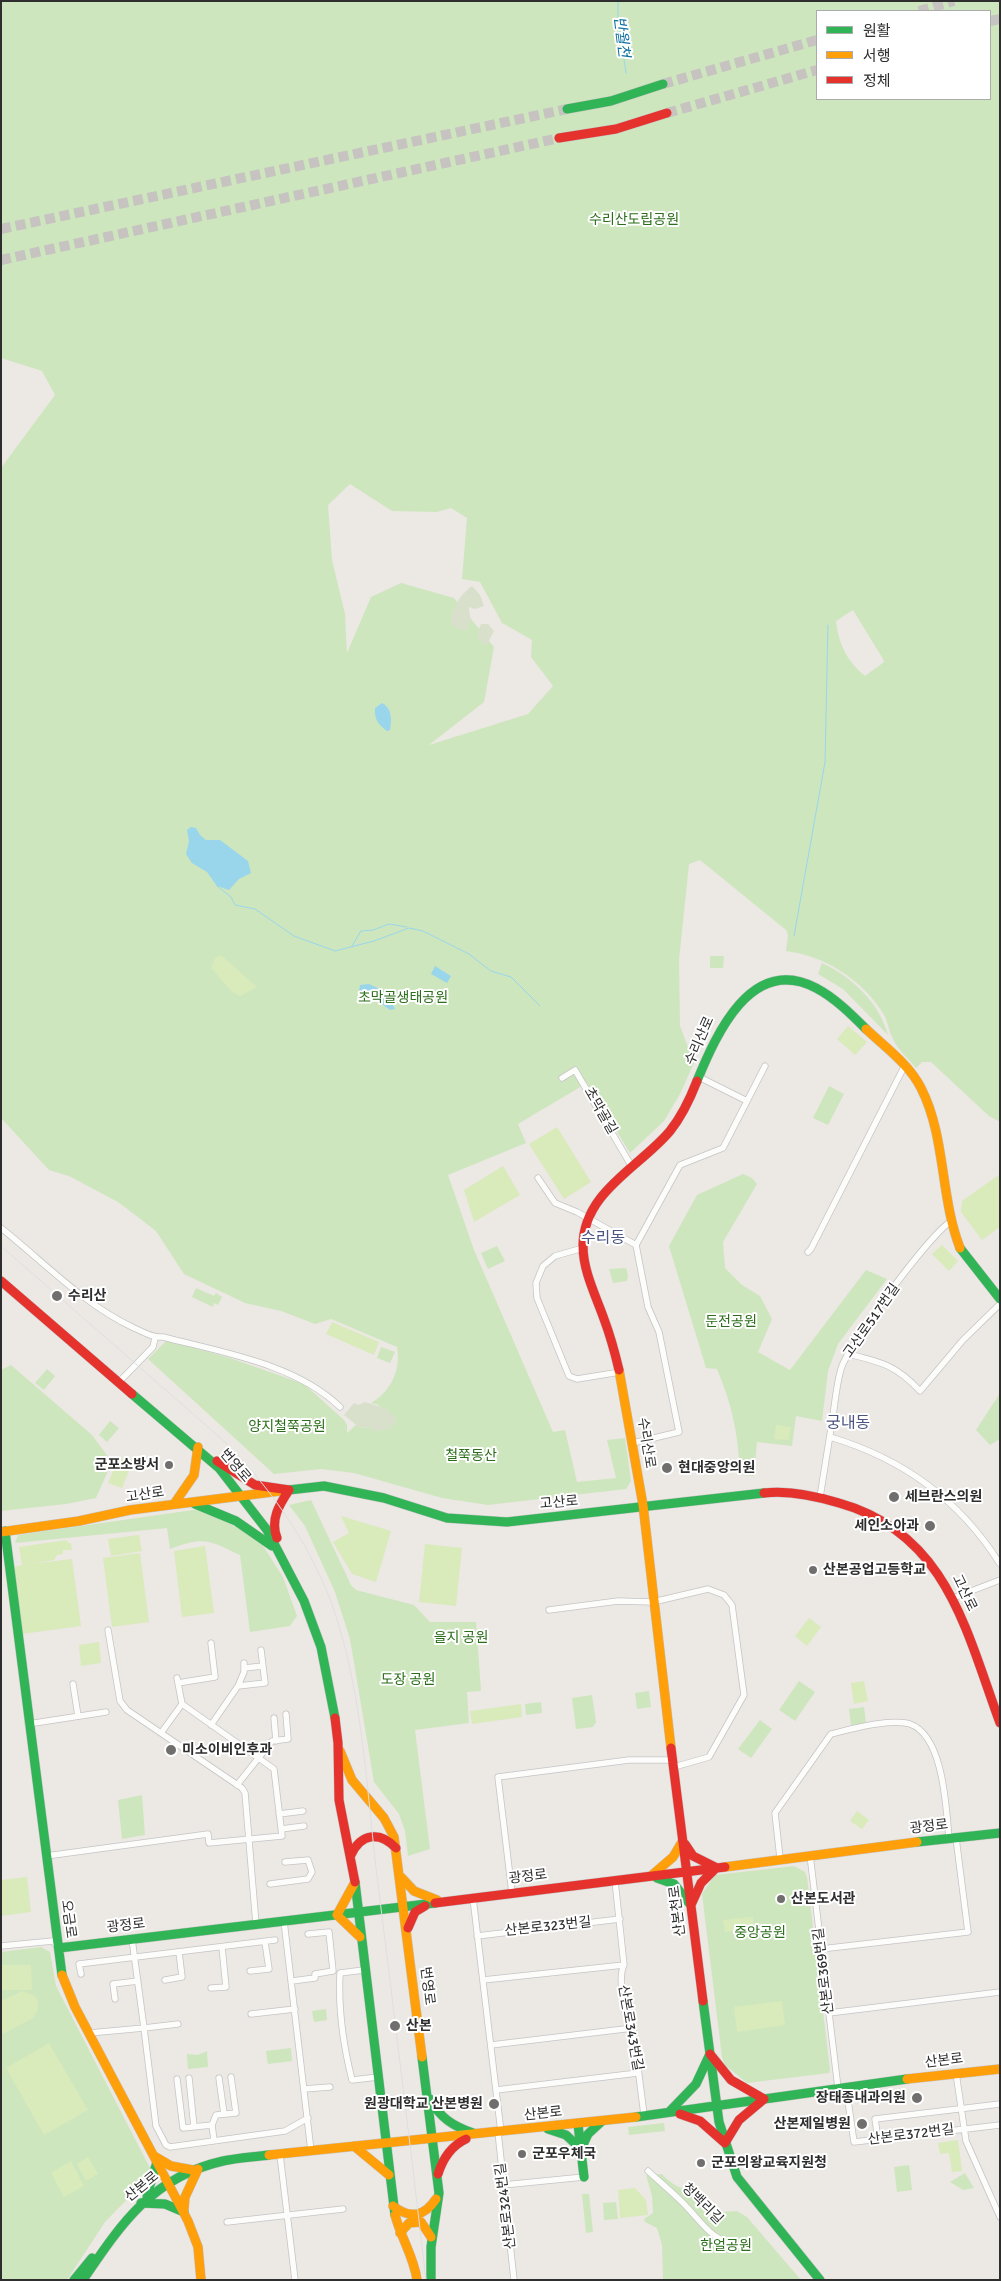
<!DOCTYPE html>
<meta charset="utf-8">
<style>
body{margin:0}
#map{position:relative;width:1001px;height:2281px;overflow:hidden;background:#ece8e4;font-family:Signika,"Noto Sans KR",sans-serif}
canvas{display:block}
.frame{position:absolute;inset:0;border:2px solid #2e2e2e;pointer-events:none}
.legend{position:absolute;left:816px;top:10px;width:175px;height:90px;box-sizing:border-box;background:#fff;border:1px solid #ababab;margin:0;padding:6px 9px;list-style:none;font-size:15px;color:#2e2e2e}
.legend li{display:flex;align-items:center;gap:10px;height:25px}
.legend b{width:25px;border:1px solid #ababab}
</style>
<div id="map">
<canvas width="1001" height="2281"></canvas>
<div class="frame"></div>
<ul class="legend">
<li><b style="height:6px;background:#30b455"></b>원활</li>
<li><b style="height:6px;background:#ff9f0a"></b>서행</li>
<li><b style="height:6px;background:#e5322d"></b>정체</li>
</ul>
</div>
<script>
const ctx = document.querySelector('canvas').getContext('2d');
ctx.lineJoin = 'round';
function paint(path, color) {
  ctx.fillStyle = color;
  ctx.fill(path, 'evenodd');
}
function trace(path, color, width, dash) {
  ctx.strokeStyle = color;
  ctx.lineWidth = width;
  ctx.lineCap = dash ? 'butt' : 'round';
  ctx.setLineDash(dash || []);
  ctx.stroke(path);
}
function write(font, color, halo, rows, align = 'center') {
  ctx.font = font + ' Signika,"Noto Sans KR",sans-serif';
  ctx.lineWidth = 4;
  ctx.setLineDash([]);
  ctx.textBaseline = 'middle';
  ctx.strokeStyle = halo;
  ctx.fillStyle = color;
  for (const [text, x, y, turn = 0] of rows) {
    ctx.save();
    ctx.translate(x, y);
    ctx.rotate((+turn || 0) * Math.PI / 180);
    ctx.textAlign = isNaN(turn) ? turn : align;
    if (halo) ctx.strokeText(text, 0, 0);
    ctx.fillText(text, 0, 0);
    ctx.restore();
  }
}
paint(new Path2D(`
 M1 1H1000V1122L989 1116 931 1062H922L916 1068C909 1059 899 1051 894 1041 889 1033 888 1021 883 1013 861 979 825 956 786 951L788 935 786 930 700 860 689 864 679 960 680 1026 694 1063 680 1094 664 1121 630 1153 587 1083 518 1124 526 1143 448 1175 474 1250 553 1432 565 1430 577 1482 616 1478 607 1440 625 1438 631 1481 626 1489 488 1505 442 1498 354 1473 321 1469 274 1474 148 1359 167 1340 230 1358 304 1384 344 1420 347 1425V1433L357 1424 360 1428 370 1427 379 1405 371 1403C391 1391 401 1371 397 1347L331 1319 315 1324 281 1311 245 1303 184 1274 156 1231 118 1202 69 1176 49 1170 1 1118V468L55 395 42 371 1 358ZM817 11H990V99H817ZM350 484 392 511 437 512 451 508 467 518 462 579 480 582 502 623 532 640 531 657 553 686 528 714 429 745 484 702 494 647 454 598 401 583 371 597 347 653 345 614 332 560 328 505ZM853 610 883 659 884 662 865 676C848 663 838 643 836 621Z
 M710 956H724L723 968H710Z
 M822 963C852 977 879 1002 888 1035L843 989 818 974Z
 M829 1086 844 1094 828 1125 813 1118Z
 M743 1174 752 1178 757 1184 723 1242 725 1268 742 1285 760 1296 772 1319 758 1352 790 1370 866 1270 887 1279 838 1344 828 1371 822 1421 796 1416 792 1446 757 1442 754 1476 740 1475C738 1433 733 1408 717 1369L706 1368 669 1246 697 1195Z
 M497 1246 505 1261 488 1269 481 1253Z
 M626 1268 628 1275 627 1281 613 1283 609 1269Z
 M196 1288 214 1296 216 1293 222 1297 218 1305 214 1303 213 1307 192 1297Z
 M381 1347 395 1352 390 1363 377 1358Z
 M11 1365 92 1435 112 1462 96 1498 66 1504 1 1511V1370Z
 M47 1369 55 1376 44 1390 35 1383Z
 M1000 1393V1439L990 1445 976 1430Z
 M110 1421 119 1428 107 1442 99 1435Z
 M311 1500 351 1585 356 1590 414 1605 430 1622H476L481 1691 467 1692 469 1723 415 1730 430 1849 408 1856 405 1831 399 1814 374 1782 350 1639 335 1592 305 1526 289 1505Z
 M200 1509 258 1538 283 1577 297 1616 290 1626 250 1632 240 1555C209 1540 204 1536 170 1549L167 1528 15 1543 18 1535Z
 M799 1681 815 1692 795 1721 779 1710Z
 M649 1691 651 1707 637 1709 635 1693Z
 M592 1695 596 1722 593 1727 576 1729 572 1698Z
 M541 1702 542 1713 526 1715 525 1704Z
 M864 1707 866 1723 851 1725 849 1709Z
 M760 1720 772 1729 751 1758 738 1749Z
 M142 1795 145 1835 122 1839 118 1800Z
 M794 1866 805 1872 807 1877 830 2070 829 2073 747 2083 725 2065 722 2057 702 1894 715 1875Z
 M41 1947 50 1952 56 1986 150 2168 147 2179 105 2222 67 2280H1V1952Z
 M326 2009 327 2020 314 2022 312 2011Z
 M291 2048 292 2061 268 2064 266 2051Z
 M207 2051 208 2067 188 2069 187 2054 198 2055Z
 M664 2123 665 2131 629 2135 628 2127Z
 M909 2165 912 2190 897 2192 894 2167Z
 M965 2173 974 2188 963 2190 950 2182Z
 M662 2174C673 2186 682 2190 698 2191L699 2203 705 2213 737 2211 747 2217 801 2280H663L662 2245 657 2228 645 2222 644 2219 653 2213 652 2196 646 2175Z
 M582 2194H589L593 2232 586 2233Z
 M616 2202 618 2219 604 2220 603 2203Z`), '#cee6be');
paint(new Path2D(`
 M472 586 480 595 484 606 475 609 469 607C469 617 474 619 466 631L452 626C448 611 461 594 472 586Z
 M481 624H488L494 631 486 646C476 638 476 635 481 624Z
 M365 1402 387 1409 395 1418 396 1423 387 1430 372 1431 370 1427 360 1428 344 1415 354 1403 358 1405Z`), '#d8e0cc');
paint(new Path2D(`
 M221 955 257 987 240 996 231 991 211 968 215 958Z
 M848 1026 867 1042 855 1055 837 1039Z
 M557 1127 591 1182 564 1199 529 1144Z
 M503 1166 520 1195 474 1222 464 1190Z
 M1000 1174V1227L982 1240 961 1212 962 1201Z
 M942 1245 958 1261 949 1271 932 1254Z
 M332 1322 379 1342 374 1355 326 1334Z
 M776 1425 791 1427 789 1440 774 1439Z
 M119 1457 132 1463 122 1488 108 1483Z
 M341 1516 391 1531 376 1582 352 1574 333 1542 349 1533Z
 M139 1535 142 1551 111 1556 108 1539Z
 M67 1540 68 1543H71L72 1550H63V1554L57 1555 54 1560 30 1564 72 1559 81 1626 22 1634 13 1567 22 1565 19 1547Z
 M425 1544 462 1548 456 1606 419 1602Z
 M205 1546 214 1613 182 1617 174 1551Z
 M140 1553 149 1622 112 1627 103 1558Z
 M809 1618 821 1627 807 1646 795 1636Z
 M99 1642 101 1663 81 1666 79 1645Z
 M864 1681 868 1701 854 1704 851 1683Z
 M521 1704 522 1717 472 1724 470 1711Z
 M857 1811 869 1820 862 1829 850 1821Z
 M27 1877 31 1912 1 1916V1880Z
 M753 1917 754 1928 725 1932 723 1920Z
 M1 1965H31L32 1990H1Z
 M22 1991 35 1996C40 2004 39 2011 33 2018L1 2035V2001Z
 M782 2001 785 2025 737 2032 734 2007Z
 M49 2043 88 2110 44 2135 6 2068Z
 M958 2140 962 2171 952 2172 949 2153 940 2154 938 2143Z
 M88 2157 98 2174 86 2181 77 2164Z
 M71 2161 84 2186 64 2197 51 2173Z
 M635 2188 646 2200 648 2215 620 2218 618 2190Z`), '#d9eabb');
paint(new Path2D(`
 M382 703C392 708 392 720 390 730L387 731C379 725 374 720 375 708Z
 M191 827 196 828 200 835 206 840H220L248 861 251 873 239 879 229 890 217 886 207 872 192 863 186 854 189 841 187 830Z
 M435 966 451 976 447 983 431 974Z
 M369 984 386 992 395 1009 390 1010 383 1005 381 997 375 993 368 995 359 992 360 985Z`), '#99d6ec');
trace(new Path2D(`
 M618 1V19L626 73
 M217 886 231 897 235 905 255 909 294 936 335 951 374 941 409 928 423 931 469 954 491 971 511 977 540 1006
 M794 936 825 762 828 625
 M352 946 361 931 373 930 389 924 407 927`), '#99d6ec', 1);
trace(new Path2D(`
 M919 11 954 1
 M990 21 1000 19
 M663 84 817 40
 M667 113 817 70
 M1 229 567 109
 M1 260 559 138`), '#c6c3c0', 10, [10, 5]);
const street = new Path2D(`
 M699 1077 747 1101
 M562 1078 575 1070 632 1167
 M538 1178 555 1203 577 1212 636 1245
 M1 1228C45 1263 83 1304 134 1328 144 1332 152 1338 163 1337 221 1352 296 1364 340 1407
 M583 1248 555 1256 543 1266 536 1283 537 1298 569 1376 577 1379 620 1372
 M808 1252 811 1249 905 1065
 M848 1354C881 1362 896 1365 920 1391L963 1340 1000 1304
 M120 1381 153 1347 155 1338
 M830 1437C901 1458 960 1500 1000 1564
 M633 1443 679 1432 659 1332 648 1307 636 1245 680 1165 723 1148 765 1066
 M820 1497C824 1472 828 1447 832 1422 835 1404 836 1386 841 1369 849 1343 928 1237 950 1222
 M953 1598 1000 1580
 M549 1610 618 1601 653 1602 708 1589 724 1595 732 1605 744 1695 709 1757 674 1767
 M108 1630 120 1701 127 1710 242 1788 245 1793 256 1924
 M244 1668 263 1666
 M177 1678 182 1704
 M178 1683 215 1677 211 1643
 M73 1684 78 1716
 M238 1686 244 1672V1663
 M274 1718 276 1741
 M28 1724 106 1712
 M211 1725 238 1686 265 1683 261 1650
 M237 1785 272 1741 288 1739 286 1714
 M279 1814 303 1811
 M281 1829 304 1826
 M810 1855 838 2088
 M46 1856 208 1834 209 1843 282 1836 274 1769 182 1704 161 1733
 M780 1858 775 1813 831 1734C851 1729 891 1718 910 1724 944 1736 946 1809 949 1838
 M615 1881 624 1965C618 1976 623 2020 633 2028L644 2115
 M270 1884 308 1879 312 1872 308 1860 285 1862
 M512 1893 498 1777 629 1760H673
 M473 1898 501 2132
 M284 1921 311 2151
 M477 1936 620 1919
 M1 1946 53 1941 57 1946
 M821 1949 968 1932 956 1838
 M364 1970 340 1973C338 2010 343 2044 352 2080L378 2077
 M250 1971 269 1969 265 1942
 M81 1974 79 1964 275 1940
 M165 1980 182 1977 179 1952
 M483 1980 624 1965
 M292 1981 315 1978V1974L333 1971 329 1932 308 1934
 M211 1988 226 1987 222 1947
 M115 1999 113 1984 138 1981
 M829 2013 1000 1992
 M251 2014 295 2009
 M178 2024 144 2028 156 2126 166 2145 170 2147 285 2131 308 2118
 M89 2033 144 2028 132 1939
 M491 2045 633 2028
 M956 2073 966 2141 1000 2217
 M189 2078 194 2127
 M219 2078 224 2114
 M177 2079 183 2128 212 2125 214 2140
 M846 2087 854 2142 1000 2125
 M304 2089 330 2087
 M496 2090 638 2073
 M212 2125 216 2115 236 2113 231 2077
 M498 2132 514 2280
 M878 2139 875 2119 1000 2104
 M280 2155 295 2280
 M648 2171C660 2182 672 2192 683 2203 704 2224 709 2240 741 2246
 M503 2185 584 2177
 M227 2222 343 2209`);
const fast = new Path2D(`
 M567 109 611 101 663 84
 M697 1081C716 1035 751 954 816 988 835 998 851 1014 866 1029
 M960 1248 1000 1299
 M132 1394 219 1468 267 1530 304 1601 321 1647 335 1718
 M280 1491 324 1486 384 1498 447 1518 507 1522 764 1493
 M195 1504 236 1521 272 1546
 M5 1531 62 1975
 M917 1842 1000 1833
 M657 1878 674 1884 689 1903
 M355 1882 395 2215
 M59 1948 435 1903
 M703 2001 719 2122 737 2177 820 2280
 M422 2057 439 2193 431 2247V2280
 M430 2099C440 2118 453 2126 473 2133
 M669 2112 696 2084 709 2056
 M636 2117 907 2079
 M578 2124 584 2177
 M548 2129 566 2135 581 2149 588 2134 602 2121
 M147 2195 157 2162
 M141 2203 165 2204 184 2212
 M74 2280 92 2258
 M83 2280C121 2224 152 2177 223 2161 238 2158 254 2157 269 2155`);
const slow = new Path2D(`
 M866 1029C885 1047 909 1064 921 1088 946 1137 940 1197 960 1248
 M619 1370 643 1505 671 1748
 M174 1504 194 1475 198 1447
 M1 1532 79 1521 130 1510 280 1491
 M340 1751 352 1780 384 1818 394 1837 422 2057
 M725 1867 917 1842
 M651 1876 673 1857 682 1842
 M401 1877 414 1891 437 1900
 M354 1884 337 1915 360 1937
 M62 1975 75 2007 188 2221 198 2247 201 2280
 M907 2079 1000 2069
 M354 2146 389 2175
 M269 2155 636 2117
 M154 2156 171 2166 193 2170
 M393 2206C410 2219 424 2217 436 2199
 M184 2209 185 2197 198 2169
 M395 2215C401 2238 414 2257 417 2280
 M400 2233 409 2223 421 2222 431 2237`);
const jam = new Path2D(`
 M559 138 616 129 667 113
 M1 1281 132 1394
 M619 1370C615 1353 610 1335 604 1319 596 1296 583 1271 583 1246 583 1192 640 1167 670 1131 682 1116 690 1099 697 1081
 M217 1461 255 1485 289 1490C279 1505 270 1520 277 1538
 M764 1493C788 1490 816 1496 839 1503 947 1533 966 1631 1000 1723
 M335 1718 338 1743 339 1800 355 1882
 M671 1748 703 2001
 M685 1844 693 1856 715 1867
 M351 1855C361 1833 380 1831 396 1848
 M435 1903 725 1867
 M691 1905 701 1883 715 1869
 M408 1928 415 1912 425 1906
 M680 2114 700 2121 725 2143 739 2120 764 2099 731 2080 710 2054
 M438 2174C443 2158 451 2146 466 2139`);
trace(street, '#c5c4c5', 7);
trace(fast, '#c5c4c5', 10);
trace(slow, '#c5c4c5', 10);
trace(jam, '#c5c4c5', 10);
trace(street, '#fcfcfb', 5.5);
trace(fast, '#30b455', 9);
trace(slow, '#ff9f0a', 9);
trace(jam, '#e5322d', 9);
trace(new Path2D(`
 M1 1246 225 1442C269 1486 307 1540 330 1599 361 1682 366 1780 376 1868 393 2005 410 2142 426 2280`), '#dfdfe1', 1);
for (const [x, y, r, color] of [
 [57,1296,6,"#706f6e"],
 [169,1465,5,"#706f6e"],
 [667,1468,6,"#706f6e"],
 [894,1497,6,"#706f6e"],
 [930,1526,6,"#706f6e"],
 [813,1570,5,"#706f6e"],
 [171,1750,6,"#706f6e"],
 [781,1899,5,"#706f6e"],
 [395,2026,6,"#706f6e"],
 [917,2098,6,"#706f6e"],
 [494,2104,6,"#706f6e"],
 [862,2124,6,"#706f6e"],
 [522,2154,5,"#706f6e"],
 [701,2163,5,"#706f6e"]
]) {
  const dot = new Path2D();
  dot.arc(x, y, r, 0, 2 * Math.PI);
  ctx.fillStyle = color;
  ctx.fill(dot);
  trace(dot, '#fff', 2);
}
write('14px', '#2c6e1b', '#fff', [
 ["수리산도립공원",634,220],
 ["초막골생태공원",403,998],
 ["둔전공원",731,1322],
 ["양지철쭉공원",287,1427],
 ["철쭉동산",471,1456],
 ["을지 공원",461,1638],
 ["도장 공원",408,1680],
 ["중앙공원",760,1933],
 ["한얼공원",726,2246]
]);
write('14px', '#2e2e2e', '#fff', [
 ["수리산로",700,1041,-66],
 ["초막골길",600,1111,60],
 ["고산로517번길",872,1321,-55],
 ["수리산로",646,1443,81],
 ["번영로",235,1466,49],
 ["고산로",145,1495,-9],
 ["고산로",559,1503,-5],
 ["고산로",964,1593,64],
 ["광정로",929,1827,-7],
 ["광정로",528,1877,-7],
 ["산본천로",678,1911,-97],
 ["오금로",68,1919,82],
 ["광정로",126,1926,-7],
 ["산본로323번길",548,1927,-6],
 ["산본로369번길",824,1971,-97],
 ["번영로",427,1986,83],
 ["산본로343번길",630,2028,80],
 ["산본로",944,2061,-7],
 ["산본로",543,2114,-6],
 ["산본로372번길",911,2135,-7],
 ["산본로",142,2187,-39],
 ["청백리길",702,2204,45],
 ["산본로324번길",506,2206,-97]
]);
write('bold 14px', '#2e2e2e', '#fff', [
 ["수리산",68,1296],
 ["군포소방서",159,1465,"right"],
 ["현대중앙의원",678,1468],
 ["세브란스의원",905,1497],
 ["세인소아과",919,1526,"right"],
 ["산본공업고등학교",823,1570],
 ["미소이비인후과",182,1750],
 ["산본도서관",791,1899],
 ["산본",406,2026],
 ["장태종내과의원",906,2098,"right"],
 ["원광대학교 산본병원",483,2104,"right"],
 ["산본제일병원",851,2124,"right"],
 ["군포우체국",532,2154],
 ["군포의왕교육지원청",711,2163]
], 'left');
write('italic 15px', '#0d6fa3', '#fff', [
 ["반월천",621,37,83]
]);
write('16px', '#4d5680', '#fff', [
 ["수리동",603,1239],
 ["궁내동",848,1424]
]);
</script>
